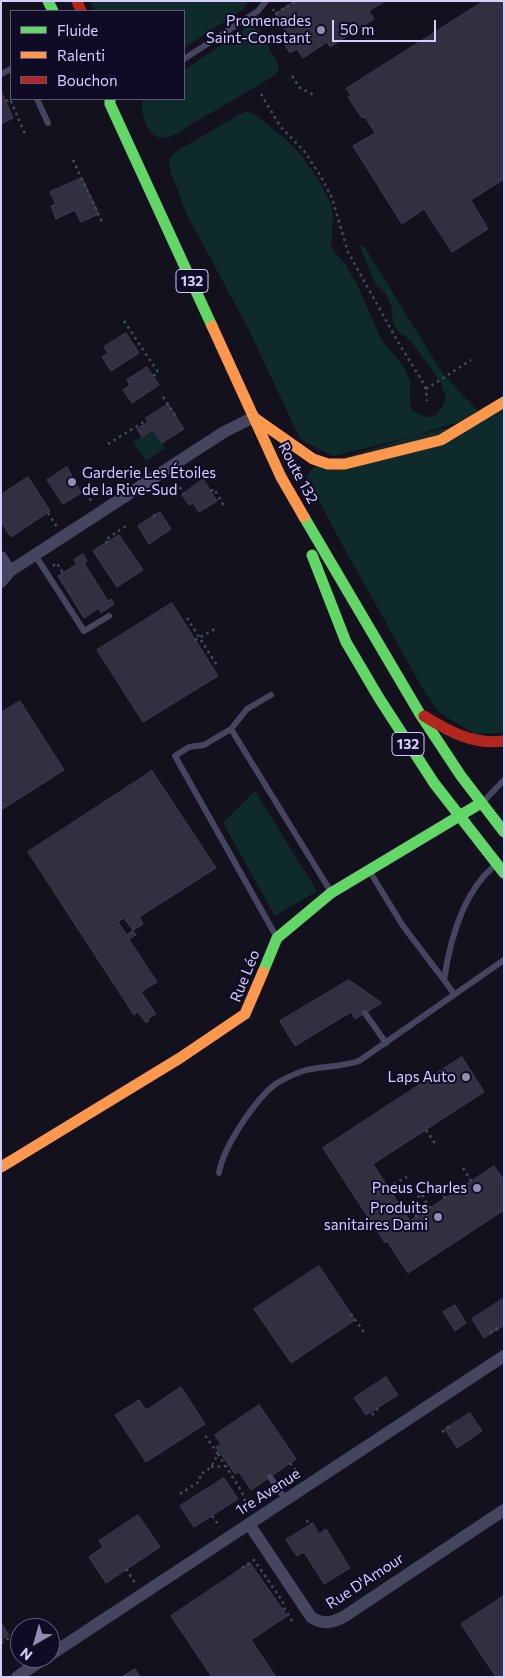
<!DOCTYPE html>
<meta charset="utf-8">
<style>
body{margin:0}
#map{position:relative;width:505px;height:1678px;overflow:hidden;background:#14111e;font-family:Commissioner,sans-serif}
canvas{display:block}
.frame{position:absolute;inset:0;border:2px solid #d4ceff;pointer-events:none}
.legend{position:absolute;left:10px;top:10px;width:175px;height:90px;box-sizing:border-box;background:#100b24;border:1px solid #5e597c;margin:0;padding:6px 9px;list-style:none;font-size:15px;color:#d4ceff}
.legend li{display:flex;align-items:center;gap:10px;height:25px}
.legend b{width:25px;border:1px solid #5e597c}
.north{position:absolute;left:10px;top:1618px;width:50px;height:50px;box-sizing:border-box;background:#100b24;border:1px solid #5e597c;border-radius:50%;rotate:218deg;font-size:14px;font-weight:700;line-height:20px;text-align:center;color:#d4ceff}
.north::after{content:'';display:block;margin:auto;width:18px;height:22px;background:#918cb0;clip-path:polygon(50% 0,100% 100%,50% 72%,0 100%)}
.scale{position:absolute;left:332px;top:20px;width:104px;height:22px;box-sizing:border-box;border:2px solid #d4ceff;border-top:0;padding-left:6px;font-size:15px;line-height:18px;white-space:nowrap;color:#d4ceff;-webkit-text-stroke:4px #100b24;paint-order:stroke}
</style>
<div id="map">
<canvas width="505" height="1678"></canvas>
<div class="frame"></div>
<ul class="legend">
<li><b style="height:6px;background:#63d668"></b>Fluide</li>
<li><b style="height:6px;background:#ff974d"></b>Ralenti</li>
<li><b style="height:6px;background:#b3261e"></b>Bouchon</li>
</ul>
<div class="north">N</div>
<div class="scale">50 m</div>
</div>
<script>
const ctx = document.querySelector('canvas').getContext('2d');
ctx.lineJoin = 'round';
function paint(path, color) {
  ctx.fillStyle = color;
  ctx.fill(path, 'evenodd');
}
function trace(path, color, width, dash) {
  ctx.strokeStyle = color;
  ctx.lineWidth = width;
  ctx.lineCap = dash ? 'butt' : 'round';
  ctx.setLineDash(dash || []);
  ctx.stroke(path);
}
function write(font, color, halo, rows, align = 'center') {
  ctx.font = font + ' Commissioner,sans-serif';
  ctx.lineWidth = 4;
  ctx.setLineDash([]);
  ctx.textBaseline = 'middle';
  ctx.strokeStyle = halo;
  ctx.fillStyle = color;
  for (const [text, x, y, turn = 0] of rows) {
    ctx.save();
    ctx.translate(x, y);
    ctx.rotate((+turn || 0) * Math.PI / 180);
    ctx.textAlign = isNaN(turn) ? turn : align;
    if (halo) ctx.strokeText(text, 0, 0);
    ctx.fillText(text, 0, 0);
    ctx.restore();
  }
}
paint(new Path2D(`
 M90 1H248L244 9 184 48V11H95Z
 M248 27 259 29 279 66 278 71 274 76 170 137C168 137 163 138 161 138 147 136 139 110 143 99H184V70Z
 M246 111 257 116 284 138 302 156 321 184 331 204 333 216 331 247 344 263 356 282 381 339 404 367 410 381V406L414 412 425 417 435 416 442 407 446 398 441 383 411 341 398 331 393 323 391 305 386 294 376 285 360 247 364 246 443 374 478 411 451 427 333 456 300 439 249 330 186 213 171 173 169 163 171 156 180 149Z
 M504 408V733L474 734 440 713 424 691 339 539 307 477 314 467Z
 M153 429 165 448 146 461 133 442Z
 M255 791 317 891 275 916 223 823Z`), '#0f2a2b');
const building = new Path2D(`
 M296 1H385L369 11 374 19 330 47 327 42 303 58 297 49 290 53 285 45 292 40 275 14Z
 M484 1H504V179L471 200 488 229 452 252 424 209 402 224 353 146 375 133 365 117 362 118 348 97 351 95 346 89Z
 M1 91 13 118 1 124Z
 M82 178 99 214 81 222 75 210 56 219 51 206 56 204 50 192Z
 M126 333 139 353 111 371 102 357 108 353 104 347Z
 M147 367 159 385 132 403 123 390 130 385 127 380Z
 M168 404 184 429 162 443 153 429 142 437 137 429 148 422 146 418Z
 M67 467 81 493 63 504 47 480Z
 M28 477 50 511 11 537 1 522V495Z
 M203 479 217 501 199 512 193 503 189 505 182 495Z
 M160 512 171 529 149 544 138 526Z
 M119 535 143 570 117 587 93 551Z
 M83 554 87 561 84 563 108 601 111 599 114 604 101 613 99 608 84 618 58 576 77 564 74 560Z
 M172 603 218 676 143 722 97 650Z
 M20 701 64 770 1 810V713Z
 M152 771 216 868 139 917 143 924 126 935 157 982 141 992 156 1014 148 1019 149 1021 146 1023 138 1012 134 1015 28 852Z
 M124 918 136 935 129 939 118 922Z
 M349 980 382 1003 355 1019 351 1012 295 1046 280 1021Z
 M462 1057 484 1092 373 1164 410 1221 494 1166 504 1180V1210L408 1273 387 1241 385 1243 323 1148Z
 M319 1266 355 1320 291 1363 254 1309Z
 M504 1298V1325L484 1338 472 1319Z
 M455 1305 466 1323 455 1331 443 1312Z
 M386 1377 398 1395 366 1415 354 1398Z
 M181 1387 205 1424 146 1462 115 1415 139 1400 146 1410Z
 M259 1405 296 1459 251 1490 239 1472 235 1474 216 1447 221 1444 215 1435Z
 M470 1413 482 1431 457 1448 445 1429Z
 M224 1478 238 1499 194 1527 180 1506Z
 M138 1515 160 1547 106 1583 89 1557 103 1547 99 1541Z
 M313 1523 319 1534 326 1529 350 1568 324 1584 304 1552 297 1556 286 1540Z
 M250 1563 287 1616 251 1640 276 1677H212L171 1616Z
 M504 1596V1677H496L461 1624Z
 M1 1623 9 1635 1 1640Z
 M135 1669 140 1677H122Z`);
paint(building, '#322f41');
trace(building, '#403a53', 1);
trace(new Path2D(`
 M273 9 275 14 296 1
 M292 76 300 88 316 96
 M261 94 280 126 304 151 320 175 332 198 348 252 398 342 421 379 426 389 427 401
 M6 101 10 99 25 134
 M73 160 103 224
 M124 321 158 372 153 376
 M426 389 471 360
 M163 397 175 415
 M108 444 147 420
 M211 491 214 489 224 506
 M81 493 84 491 93 503
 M165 493 178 484 184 494
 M48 513 57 527
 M153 516 158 514
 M107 543 105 540 126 526
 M53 566 57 563 63 573
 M187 618 218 667
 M195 640 217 628
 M426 1130 436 1145
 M463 1168 471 1181
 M437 1185 445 1198
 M388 1187 407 1177
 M422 1195 430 1208
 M416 1217 419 1194
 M351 1314 364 1332
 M490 1333 499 1328
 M372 1415 381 1405
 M442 1432 450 1426
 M218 1454 242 1492 245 1501
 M290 1463 300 1476
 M211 1467 226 1466
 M180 1494 200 1481V1475L211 1467 218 1454 205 1435
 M212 1516 220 1527
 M307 1520 309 1526
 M242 1568 254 1560 283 1602V1606L294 1624
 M126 1569 135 1583
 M1 1643 20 1631`), '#404f5f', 2.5, [2.5, 4]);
trace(new Path2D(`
 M184 59 258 11 266 1
 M1 74 11 69
 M37 99 48 123
 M35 555 84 631 109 616
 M231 729 247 709 271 695
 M484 801 504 780
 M370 872 403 926 444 980
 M276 936 175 756 189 747 204 745 231 729 331 892
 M454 994 444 980C450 940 462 894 493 867
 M365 1013 386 1043
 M219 1173C223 1147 256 1098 277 1083 286 1078 296 1073 306 1070 324 1066 341 1067 359 1061L504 960
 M270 1477 286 1500`), '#464560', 6);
trace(new Path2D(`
 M1 557 10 571
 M1 582 10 571 224 432 254 417
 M249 1524 311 1617C323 1625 333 1623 345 1616L504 1510
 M50 1655 504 1356
 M17 1677 45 1658`), '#464560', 12);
trace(new Path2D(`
 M48 1 53 11
 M110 99V104L212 326
 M304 517 420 714 461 776 504 832
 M312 555 346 642 379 698 434 783 504 873
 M263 972 277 938 331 893 481 803`), '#63d668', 11);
trace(new Path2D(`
 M212 326 281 477 304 517
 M256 419 313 459 328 464H345L441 440 504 402
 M1 1167 180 1058 245 1014 263 972`), '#ff974d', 11);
trace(new Path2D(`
 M77 1 81 11
 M424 716C450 732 473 745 504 741`), '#b3261e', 11);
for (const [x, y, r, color] of [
 [321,30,5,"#918cb0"],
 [72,482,5,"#918cb0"],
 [466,1077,5,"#918cb0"],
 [477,1188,5,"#918cb0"],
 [438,1217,5,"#918cb0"]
]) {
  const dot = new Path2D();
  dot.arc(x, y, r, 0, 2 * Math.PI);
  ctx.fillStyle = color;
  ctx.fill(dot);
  trace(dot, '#100b24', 2);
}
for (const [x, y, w] of [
 [192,281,32],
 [408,744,32]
]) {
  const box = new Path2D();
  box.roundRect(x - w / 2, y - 11.5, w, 23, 4);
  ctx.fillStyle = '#100b24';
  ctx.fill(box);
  trace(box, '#d4ceff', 1);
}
write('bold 14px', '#d4ceff', null, [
 ["132",192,281],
 ["132",408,744]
]);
write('15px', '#d4ceff', '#100b24', [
 ["Promenades",311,21],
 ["Saint-Constant",311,38],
 ["Garderie Les Étoiles",82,473,"left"],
 ["de la Rive-Sud",82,490,"left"],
 ["Laps Auto",456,1077],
 ["Pneus Charles",467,1188],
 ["Produits",428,1208],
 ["sanitaires Dami",428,1225]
], 'right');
write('15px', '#d4ceff', '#100b24', [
 ["Route 132",298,473,62],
 ["Rue Léo",245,976,-68],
 ["1re Avenue",268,1492,-33],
 ["Rue D'Amour",365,1581,-33]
]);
</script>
